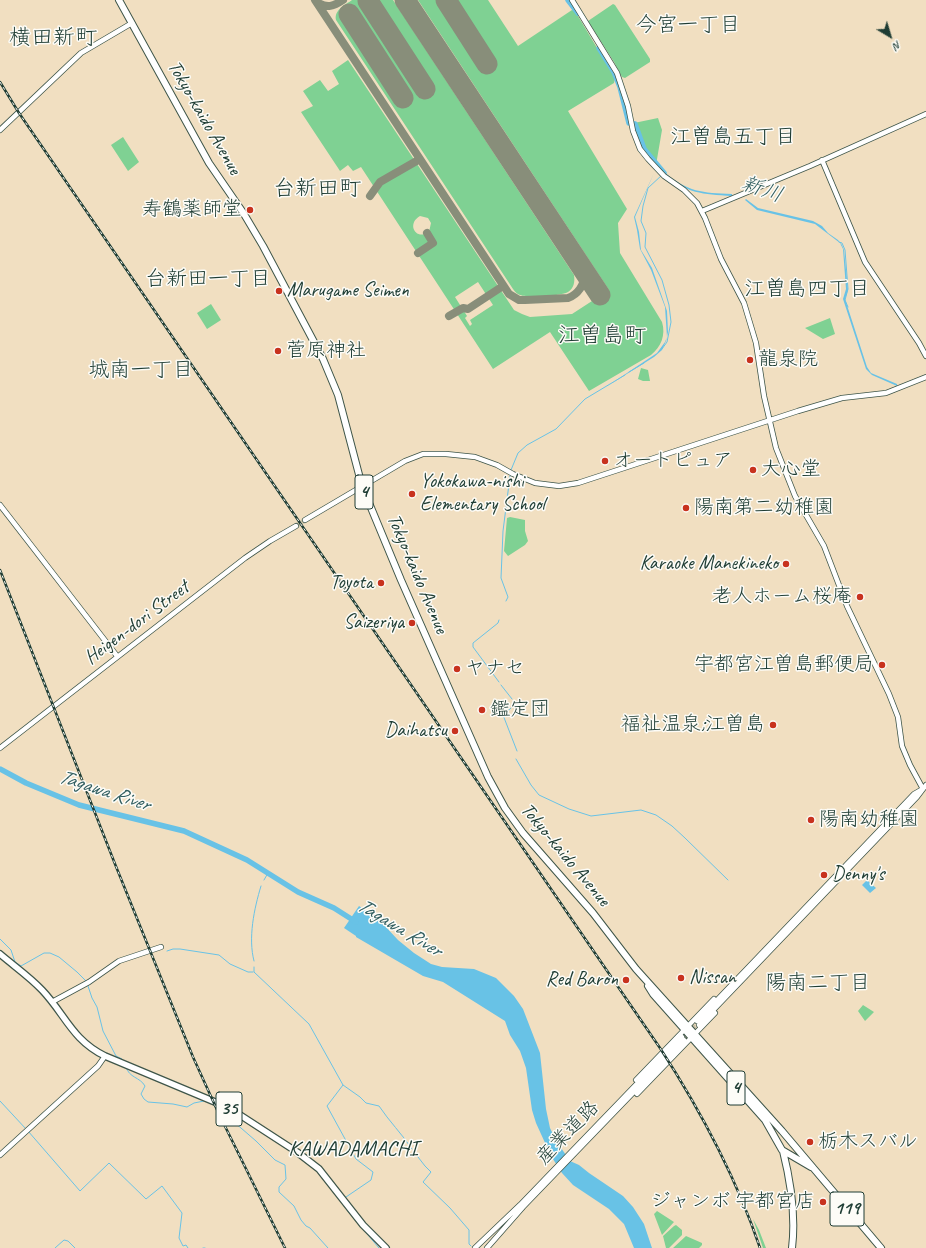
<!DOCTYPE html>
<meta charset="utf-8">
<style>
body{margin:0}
#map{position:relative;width:926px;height:1248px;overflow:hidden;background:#f1dfc1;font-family:Caveat,sans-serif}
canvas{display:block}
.north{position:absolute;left:870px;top:16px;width:40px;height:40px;-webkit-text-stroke:3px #fdfcf7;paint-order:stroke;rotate:142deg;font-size:11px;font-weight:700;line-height:16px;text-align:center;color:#1f3d34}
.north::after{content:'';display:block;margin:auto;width:14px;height:18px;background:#1f3d34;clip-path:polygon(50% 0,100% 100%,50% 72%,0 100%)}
</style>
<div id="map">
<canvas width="926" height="1248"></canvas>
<div class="north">N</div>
</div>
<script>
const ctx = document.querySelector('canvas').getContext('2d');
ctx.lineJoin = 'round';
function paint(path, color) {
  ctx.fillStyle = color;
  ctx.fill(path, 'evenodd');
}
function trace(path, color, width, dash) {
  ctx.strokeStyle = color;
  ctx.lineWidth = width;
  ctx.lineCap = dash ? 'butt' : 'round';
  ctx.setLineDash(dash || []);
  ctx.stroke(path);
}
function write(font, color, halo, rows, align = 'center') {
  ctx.font = font + ' Caveat,"Klee One",sans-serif';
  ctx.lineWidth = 3;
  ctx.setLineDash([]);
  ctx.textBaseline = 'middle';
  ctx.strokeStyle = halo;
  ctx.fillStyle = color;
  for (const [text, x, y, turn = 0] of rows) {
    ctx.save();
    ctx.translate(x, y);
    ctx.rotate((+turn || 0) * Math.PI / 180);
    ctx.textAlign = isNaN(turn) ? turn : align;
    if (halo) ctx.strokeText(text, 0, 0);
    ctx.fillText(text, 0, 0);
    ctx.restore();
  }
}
paint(new Path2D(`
 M352 0H393L574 275C575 282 574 288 568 292 562 296 528 298 520 295 517 294 515 292 513 289L336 20C334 10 345 5 352 0Z
 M418 0H488L518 46 572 10 575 11 615 78 614 83 568 111 627 209 618 223 620 253 662 322C666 335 661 347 651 355L589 391 550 332 493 369 361 167 353 171 348 165 340 171 301 112 313 106 303 91 320 80 328 91 339 84 332 71 348 60 514 310 522 314 530 317 572 314 609 290ZM420 216 428 218 431 223 429 232C416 241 406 224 420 216ZM478 282 493 305 470 320 472 324 470 326 465 318 467 316 455 297Z
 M613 4 615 5 650 59V62L625 78 622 77 614 62 588 21Z
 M658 118 662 130 656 165C643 149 639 144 634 123Z
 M123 137 139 162 128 171 111 145Z
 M211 304 221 320 207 329 197 313Z
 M830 318 835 334 823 339 805 328Z
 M641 368 648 370 650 381H643L638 379Z
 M510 517 525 520V531L528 541 525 545 508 556 504 551 507 518Z
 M863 1005 874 1012 865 1021 858 1011Z
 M657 1211 674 1222 662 1235 654 1214Z
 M753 1219 759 1230 766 1248H763Z
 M676 1225 682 1230V1235L669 1248H666L663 1236 674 1226Z
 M686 1236 702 1243V1245L699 1248H673Z`), '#7fd193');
paint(new Path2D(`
 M664 172C688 192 702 193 732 194V196C702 194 687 194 663 173Z
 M654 173 635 217 639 232 641 250 652 268 667 311 668 332 666 341 662 350 654 357 606 387 657 353 665 342 667 337 665 307 651 270 640 249 637 230 634 217Z
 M746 199 758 208 813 221 822 226 828 233 838 240 842 245 844 250 848 290 845 299 867 367 871 373 897 384V386L872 375 866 369 843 299 846 289 843 249 840 243 815 224 757 210 745 200Z
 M867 880 876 888 870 893 862 885Z
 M359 906 368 912 373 913 398 940 414 953 431 964 442 967 474 969 496 978 514 996 523 1009 540 1053 546 1109 550 1128 557 1142 570 1161 579 1165 589 1173 623 1196 633 1207 644 1224 652 1248H634L624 1224 609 1209 573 1185 562 1173 551 1156 536 1123 532 1110 526 1068 520 1051 510 1035 505 1021 443 982 423 976 356 937V936L344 928Z`), '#68c2e6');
trace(new Path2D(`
 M662 175 648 188 643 206 641 221 646 233 645 247 662 280 669 305 671 322 667 342 662 349
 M839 242 842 243 845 250 848 289 845 300 848 307
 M629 372 644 363
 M511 470 518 453 527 445 556 429 585 399 625 375
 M506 601 508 597 501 578 503 531 510 476
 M499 620 498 623 473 643V647L499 682
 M501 685 512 699
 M511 708 503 715 517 751
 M516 759 531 785 539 795 569 809 591 816 641 810 656 815 672 826 685 838 728 880
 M264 880 268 873
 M0 939 11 950 15 962 21 966 44 953H50L59 957 77 972 86 981
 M167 951 173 949H180L219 955 230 964 248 972H253
 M254 961C248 938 254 909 261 886
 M254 967V972L309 1024 343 1085 327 1106 356 1159 373 1172 371 1180 346 1197
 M88 986 92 998 97 1007 103 1031 116 1056 122 1059 123 1061
 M126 1067C129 1078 140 1077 145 1086L141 1094 144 1099 148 1102 173 1104 187 1107 194 1103 204 1101
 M343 1085 360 1097 366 1103 379 1106C389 1121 402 1134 412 1149
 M0 1101 26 1129
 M219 1109 256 1141 275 1160 285 1165 286 1179 279 1187V1192L294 1206 301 1220 306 1226 310 1228 328 1248
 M28 1131 80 1191 109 1163 146 1199 162 1186 182 1213 179 1238 183 1246 186 1245 188 1248
 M418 1157 425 1166 431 1172 423 1182 450 1208 469 1230V1244L471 1246
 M343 1204 344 1206
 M347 1210 379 1248
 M55 1248 64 1240 68 1241 75 1248
 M203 1248H205`), '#68c2e6', 1);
trace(new Path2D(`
 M568 0 578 13
 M599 48 614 72 620 87 629 123 635 124 644 149 664 173
 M0 769 26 783 79 805 184 831 247 860 298 892 334 908 356 922`), '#68c2e6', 5.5);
trace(new Path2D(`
 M315 0 509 294 519 300H525L568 298C579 294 583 285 586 275
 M317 2C327 9 334 6 343 0
 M370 196 380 182 420 159
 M418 253 433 243 427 233
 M449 316 463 308 468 309 503 286`), '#888e7a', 8);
trace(new Path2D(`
 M405 0 600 295
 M446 0 487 64
 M368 1 425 89
 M349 14 403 98`), '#888e7a', 21);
trace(new Path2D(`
 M296 526 305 520
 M682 1037 697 1021
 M684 1040 699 1025`), '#c7bfa5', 4.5, [4.5, 2]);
const minor = new Path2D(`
 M572 0 617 73 628 106 633 131 640 149 648 159 664 176 684 190 697 203 705 218 721 259 744 303 756 343 764 396 776 448 795 496 824 546 847 606 889 694 898 717 902 746 910 765 923 789
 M0 130 81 53 132 23
 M822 160 865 262 919 343 926 356
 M702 211 810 166 926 114
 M0 505 117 656
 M305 520 405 461 423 454H446L475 457 497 465 513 474 535 483 559 486 578 483 798 411 842 398 886 393 926 377
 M0 748 245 558 270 541 296 526
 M52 1002 89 982 119 961 161 947
 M697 1021 914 794 921 790
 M699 1025 917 797 926 785
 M636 1080 714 999
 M637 1094 715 1013
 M0 1155 98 1066 105 1056
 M475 1248 520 1205 682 1037
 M487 1248 523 1207 684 1040`);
const major = new Path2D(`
 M0 954C14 966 30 977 42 990 65 1014 72 1040 105 1056L215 1102 240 1115 297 1152 319 1169 363 1225 386 1248`);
const highway = new Path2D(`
 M119 0 209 163 244 214 263 246 323 359 338 395 362 486 401 580 488 777 505 808 523 833 593 913 636 969 782 1131 881 1248
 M648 986 653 994 765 1120 782 1150 811 1167
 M783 1151C791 1183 796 1215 792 1248`);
trace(minor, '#3e5549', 6);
trace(major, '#3e5549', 8);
trace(highway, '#3e5549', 8);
trace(minor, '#fff', 4.5);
trace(major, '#fff', 5.5);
trace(highway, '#fff', 6);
const rail = new Path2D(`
 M0 82 19 113 660 1048C701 1111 736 1177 760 1248
 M0 570 115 864 193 1057 218 1112 285 1248`);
trace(rail, '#1f3d34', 2.5);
trace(rail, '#fdfcf7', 1, [3]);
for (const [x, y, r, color] of [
 [250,210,4,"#c8321e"],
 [279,291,4,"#c8321e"],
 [278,351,4,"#c8321e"],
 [750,360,4,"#c8321e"],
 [605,461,4,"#c8321e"],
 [753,470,4,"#c8321e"],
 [412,494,4,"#c8321e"],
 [686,508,4,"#c8321e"],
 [786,564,4,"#c8321e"],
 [381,583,4,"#c8321e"],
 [860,597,4,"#c8321e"],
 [412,623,4,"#c8321e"],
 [882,665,4,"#c8321e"],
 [457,669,4,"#c8321e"],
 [482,710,4,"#c8321e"],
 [773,725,4,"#c8321e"],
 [455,731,4,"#c8321e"],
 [811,820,4,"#c8321e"],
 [824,875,4,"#c8321e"],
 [681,978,4,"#c8321e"],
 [626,980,4,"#c8321e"],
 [810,1142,4,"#c8321e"],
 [823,1202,4,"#c8321e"]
]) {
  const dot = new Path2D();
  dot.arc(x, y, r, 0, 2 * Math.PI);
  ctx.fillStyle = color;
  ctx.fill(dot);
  trace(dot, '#fdfcf7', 1.5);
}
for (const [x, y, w] of [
 [364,492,18],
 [736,1088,18],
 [229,1109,26],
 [847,1209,34]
]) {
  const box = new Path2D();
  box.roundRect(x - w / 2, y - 17, w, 34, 3);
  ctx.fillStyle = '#fdfcf7';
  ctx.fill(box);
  trace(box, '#1f3d34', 1);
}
write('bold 19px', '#1f3d34', null, [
 ["4",364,492],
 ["4",736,1088],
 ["35",229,1109],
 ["119",847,1209]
]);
write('20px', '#1f3d34', '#fdfcf7', [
 ["Tokyo-kaido Avenue",204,118,60],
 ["Tokyo-kaido Avenue",417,574,67],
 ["Heigen-dori Street",137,623,-37],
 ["Tokyo-kaido Avenue",565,855,50],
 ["産業道路",568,1133,-46]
]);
write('20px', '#1f3d34', '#fdfcf7', [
 ["寿鶴薬師堂",242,210,"right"],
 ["Marugame Seimen",287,291],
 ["菅原神社",286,351],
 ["龍泉院",758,360],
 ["オートピュア",613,461],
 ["大心堂",761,470],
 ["Yokokawa-nishi",420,482],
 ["Elementary School",420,505],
 ["陽南第二幼稚園",694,508],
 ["Karaoke Manekineko",778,564,"right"],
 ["Toyota",373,583,"right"],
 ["老人ホーム桜庵",852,597,"right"],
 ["Saizeriya",404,623,"right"],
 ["宇都宮江曽島郵便局",874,665,"right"],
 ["ヤナセ",465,669],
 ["鑑定団",490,710],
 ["福祉温泉;江曽島",765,725,"right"],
 ["Daihatsu",447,731,"right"],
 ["陽南幼稚園",819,820],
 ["Denny's",832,875],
 ["Nissan",689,978],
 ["Red Baron",618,980,"right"],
 ["栃木スバル",818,1142],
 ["ジャンボ 宇都宮店",815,1202,"right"]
], 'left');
write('21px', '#1f3d34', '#fdfcf7', [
 ["今宮一丁目",688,25],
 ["江曽島五丁目",733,137],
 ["台新田一丁目",208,279],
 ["江曽島四丁目",807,289],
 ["城南一丁目",141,370],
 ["陽南二丁目",818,983]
]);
write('italic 21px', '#315e60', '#fdfcf7', [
 ["新川",762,190,19],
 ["Tagawa River",104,791,18],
 ["Tagawa River",399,928,31]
]);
write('22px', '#1f3d34', '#fdfcf7', [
 ["横田新町",53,38],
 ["台新田町",317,189],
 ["江曽島町",602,336],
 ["KAWADAMACHI",353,1149]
]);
</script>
